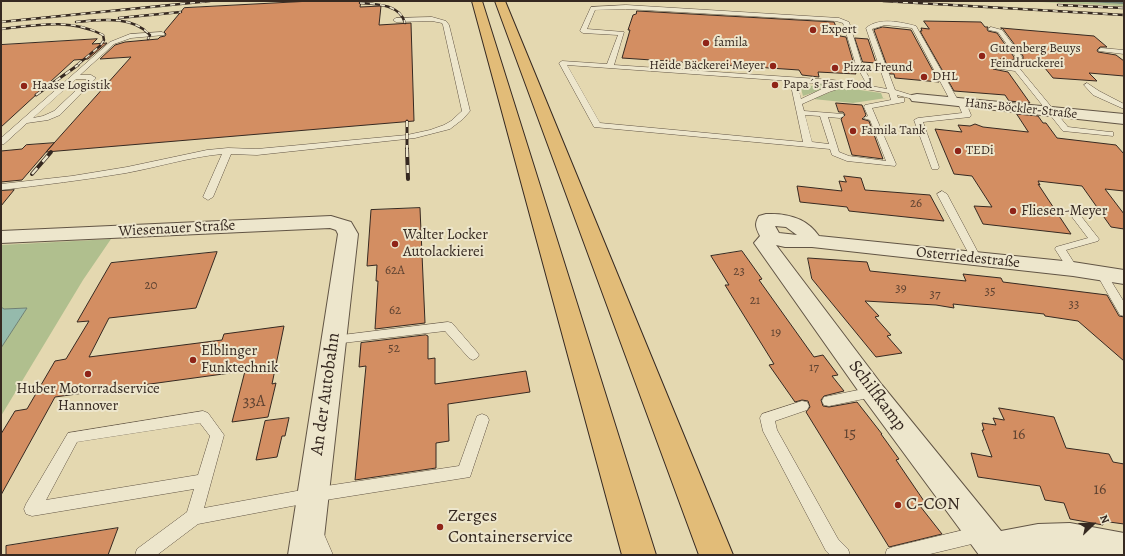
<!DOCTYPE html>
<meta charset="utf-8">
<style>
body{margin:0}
#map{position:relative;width:1125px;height:556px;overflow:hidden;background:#e4d8b0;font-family:Alegreya,serif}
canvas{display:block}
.frame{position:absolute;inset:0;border:2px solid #362921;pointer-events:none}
.north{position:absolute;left:1073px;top:504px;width:40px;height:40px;-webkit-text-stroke:3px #ede6cc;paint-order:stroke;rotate:67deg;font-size:11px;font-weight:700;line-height:16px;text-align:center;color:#362921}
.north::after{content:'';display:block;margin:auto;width:14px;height:18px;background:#362921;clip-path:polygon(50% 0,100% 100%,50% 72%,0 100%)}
</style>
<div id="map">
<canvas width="1125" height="556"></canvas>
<div class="frame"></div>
<div class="north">N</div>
</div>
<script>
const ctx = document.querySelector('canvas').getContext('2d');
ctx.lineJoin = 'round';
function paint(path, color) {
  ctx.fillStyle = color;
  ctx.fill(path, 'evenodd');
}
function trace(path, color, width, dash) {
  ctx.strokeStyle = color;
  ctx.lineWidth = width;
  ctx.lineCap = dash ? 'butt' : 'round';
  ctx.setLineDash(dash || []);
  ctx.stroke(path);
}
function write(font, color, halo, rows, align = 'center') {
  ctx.font = font + ' Alegreya,serif';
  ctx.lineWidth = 4;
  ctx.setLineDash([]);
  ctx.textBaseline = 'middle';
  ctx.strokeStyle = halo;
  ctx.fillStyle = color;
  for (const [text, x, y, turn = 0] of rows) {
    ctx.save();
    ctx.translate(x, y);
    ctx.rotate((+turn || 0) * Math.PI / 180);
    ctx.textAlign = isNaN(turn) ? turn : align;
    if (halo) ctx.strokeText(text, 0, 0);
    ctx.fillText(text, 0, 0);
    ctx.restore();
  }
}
paint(new Path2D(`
 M1020 1H1075L1124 4V6Z
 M814 83 835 84 836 85 803 96 800 85 814 86Z
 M846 88 881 93 883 98H886L853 103 813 99 835 90Z
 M111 239 83 280 1 416V348L27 308 4 309 1 307V245Z`), '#b0bf8e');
const water = new Path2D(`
 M1 307 4 309 27 308 1 348Z`);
paint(water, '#95baac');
trace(water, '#6f8074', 1);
paint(new Path2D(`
 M1086 1 1124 2V4L1087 2Z`), '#6f8074');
const building = new Path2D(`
 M312 1H361L360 7 381 6 379 25 411 23 414 121 46 152 131 57 100 59 115 45 125 42 158 39 160 37 165 36 166 34 164 32 184 8Z
 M637 11 834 22 840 36 846 37 853 61H850L856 74 818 72 819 77 802 75 799 70 622 58 630 30H628L633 15 636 14Z
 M924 21 981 22 985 27H988L987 29 988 31 997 33 1014 57V60L1000 59 1003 64H995L992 66 993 69 1008 72 1030 103 1009 101 1005 95 954 91 920 31H922L921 28 929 29Z
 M883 27 911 30 939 82 895 78 894 74H890L874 30Z
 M1001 28 1094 36 1107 47H1100L1097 50 1098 52 1116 55 1124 61V76L1089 73 1097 81 1053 78 1040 62 1023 61V56L1003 29Z
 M855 38 868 39 876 63 863 62Z
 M97 39 92 44 107 43 88 59 74 60 1 127V45Z
 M836 103 862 105 866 115 862 119 869 121 883 159 852 155 841 119 845 115 843 112H839Z
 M1017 114 1038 116 1043 123H1046L1057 138 1116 145 1124 154V191L1105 189 1124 214V229L1111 227 1082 186 1038 181 1040 185 1038 184 1071 234 983 224 974 206 992 207 972 176 954 174 935 129 962 132 958 125 970 126 975 124 983 127 1028 132Z
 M54 143 22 180 1 182V151L22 149 26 145Z
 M844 176 861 178 865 190 930 195 944 221 849 211 847 207 800 202 797 186 842 191 839 181 846 182Z
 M14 190 1 206V191Z
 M420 208 425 323 375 329 378 281H376L377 265 367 266 371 210Z
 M742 251 762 279 759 280 814 357 823 355 838 375 832 376 844 391 824 396 821 400 823 406 829 407 857 402 882 434H881L899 459 896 460 926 504 920 506 942 534 889 547 806 412 810 407 808 401 802 400 795 402 769 365 774 364 725 285H729L711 256Z
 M217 252 196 308 109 318 89 357 222 340 224 334 284 326 272 384 276 383 268 417 232 422 245 371 55 397 1 495V434L15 411 27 409 55 361 66 359 89 321 77 322 111 263Z
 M808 258 867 262 870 271 966 281 963 274 1001 278 1003 282 1107 295 1119 316 1124 317V361L1078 321 1045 316 1044 314 953 304 954 308 936 305 865 301 879 316 875 317 891 335 887 336 902 353 876 357 812 279Z
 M426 335 428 336V359L435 358V384L526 371 530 392 448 404 449 441 436 443V468L355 480 366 366 359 367 361 343Z
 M999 408 1054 417 1066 448 1109 454 1113 462 1124 464V524L1102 521 1103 525 1070 519 1064 503 1045 500 1040 486 978 477 971 453 992 457 982 430H984L982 423 996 425 993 418 1004 420Z
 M289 418 285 436H282L277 457 256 460 265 421Z
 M118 528 108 555H6V546Z`);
paint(building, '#d38e62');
trace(building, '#362921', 1);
const service = new Path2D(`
 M626 5 839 18 849 22 862 65 871 81V86L887 89 866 28C879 17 901 22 916 26L959 102 955 104 951 102 912 28 885 25 872 29 895 90 921 98 917 100 897 95 898 98H904V102L872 108 896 164 895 166 847 161 832 155 830 149 594 127 559 63 562 61 607 64 618 35 583 33 580 31 591 7ZM626 9 836 21 843 23 856 65 865 81V85L833 80 614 65 624 32 587 29 595 10ZM567 65 790 81 803 142 600 123ZM797 82 839 85 824 88 801 99ZM847 86 889 93 891 100 865 105 864 107 868 116 863 118 870 120 886 161 849 156 839 152 828 117 840 118 844 116 843 114 804 111 802 104 829 92ZM805 115 820 116 829 144 812 142Z
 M432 17 446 21 449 25 470 111 463 119 450 129 415 138 257 155 231 154 213 197 208 200 203 197 222 154C190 157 158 167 126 173 84 180 43 185 1 190V184L72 176 127 167 207 150 228 148 257 149 407 135 430 130 444 125 451 121 462 111 443 25 442 23 432 21 396 22 393 20 396 18Z
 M991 27 1002 30 1022 57 1020 69 1068 127 1110 132H1113V136L1063 131 1015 71 994 68V66L996 65 1014 67 1016 57 998 32 989 30 988 29Z
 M162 32 165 34 164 35 131 38 114 44 80 75H91L96 78 60 115 48 120 27 123 4 144H1V138L110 42 130 34ZM76 79H88L54 111 43 116 33 118Z
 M1101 48 1124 50V54L1099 51 1098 50Z
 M1087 83 1099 91 1124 104V109L1093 95 1084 85Z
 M959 101H962L966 103 971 115 970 117 923 122 939 167 938 169H932L914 120 918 118 962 113 958 103Z
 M942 191 947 194 981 258 980 260H972L971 258 937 194Z
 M1074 210 1077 211 1099 239 1098 241 1066 250 1078 269 1073 272 1069 271 1055 249 1056 247 1088 238 1069 213Z
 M1101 270 1105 271 1124 302V316L1120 315 1096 273 1097 271Z
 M448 322 452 323 477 352 479 355 477 358 473 360 469 358 445 331 334 344 330 343 328 340 330 337 334 336Z
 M873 387 878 388 880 392 878 396 829 406 824 405 822 401 824 397 829 396Z
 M802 401 807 402 809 406 807 410 775 421 777 430 838 539 848 549 850 555H830L826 551 763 431 760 418 762 414Z
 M203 411 208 413 224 435 204 508 313 488 459 466 477 416 482 414 487 416 489 420 470 477 313 502 198 524 157 555H135L137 549 187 512 194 489 32 516 26 514 24 509 26 504 68 433ZM200 423 210 436 198 475 46 500 77 442Z
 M980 526 986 528 988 534 986 540 980 542 926 555H885L887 549 893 547Z
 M317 530 323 532 333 555H316L309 538 311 532Z`);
const minor = new Path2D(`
 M917 94 1124 114V124L912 101 910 98 912 95Z
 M766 214C787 213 807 218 819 236L1073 262 1124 270V284L1073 276 812 247H785L776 245 882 385 1001 531 1038 524 1070 523 1124 533V555H979L864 399 754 243 760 236C756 228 754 224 759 216ZM775 226 786 227 797 235 779 233Z
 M331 216 351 222 358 234 322 555H288L338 234 336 230 330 228 1 243V231Z`);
const motorway = new Path2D(`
 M472 1H482L656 555H622Z
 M495 1H505L733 555H699Z`);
trace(service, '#625545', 1);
trace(minor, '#625545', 2);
trace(motorway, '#362921', 2);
paint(service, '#ede6cc');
paint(minor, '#ede6cc');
paint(motorway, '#e2bc78');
const railFar2 = new Path2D(`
 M883 1 1124 15
 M360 3C376 4 400 4 405 23
 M1058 5 1124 8
 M119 18 181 12
 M1 22 210 1
 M76 22C100 20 132 15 150 35L148 39
 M1 29C35 25 72 18 103 35L104 40 100 46 76 66`);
const railFar1 = new Path2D(`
 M36 95 78 65
 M407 121V150`);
const rail = new Path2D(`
 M407 149 408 179
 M32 174 51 152`);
trace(railFar2, '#362921', 2.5);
trace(railFar1, '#362921', 3);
trace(rail, '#362921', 4);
trace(railFar2, '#ede6cc', 1.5, [5]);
trace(railFar1, '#ede6cc', 2, [6]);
trace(rail, '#ede6cc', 2.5, [8]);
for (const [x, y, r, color] of [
 [813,30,4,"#8f2418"],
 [706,43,4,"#8f2418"],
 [982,56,4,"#8f2418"],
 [773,66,4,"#8f2418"],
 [835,68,4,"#8f2418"],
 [924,77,4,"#8f2418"],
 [775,85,4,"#8f2418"],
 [24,86,4,"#8f2418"],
 [853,131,4,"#8f2418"],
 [958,151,4,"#8f2418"],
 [1013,211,4,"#8f2418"],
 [395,244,4,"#8f2418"],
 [193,360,4,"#8f2418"],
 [88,374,4,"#8f2418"],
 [898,505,4,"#8f2418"],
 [440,527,4,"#8f2418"]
]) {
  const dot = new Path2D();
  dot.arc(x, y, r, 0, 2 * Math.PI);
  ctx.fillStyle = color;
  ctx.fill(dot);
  trace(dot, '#ede6cc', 1.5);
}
write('13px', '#362921', '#ede6cc', [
 ["Expert",821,30],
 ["famila",714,43],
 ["Gutenberg Beuys",990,49],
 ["Feindruckerei",990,64],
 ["Heide Bäckerei Meyer",765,66,"right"],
 ["Pizza Freund",843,68],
 ["DHL",932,77],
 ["Papa´s Fast Food",783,85],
 ["Haase Logistik",32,86],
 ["Famila Tank",861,131],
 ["TEDi",966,151]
], 'left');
write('13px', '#362921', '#ede6cc', [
 ["Hans-Böckler-Straße",1021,109,6]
]);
write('13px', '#5d4231', null, [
 ["26",916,204],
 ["62A",395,271],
 ["23",739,272],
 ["20",151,286],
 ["39",901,289],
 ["35",990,292],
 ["37",935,295],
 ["21",755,301],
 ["33",1074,305],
 ["62",395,311],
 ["19",776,333],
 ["52",394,349],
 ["17",814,368]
]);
write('15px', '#362921', '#ede6cc', [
 ["Fliesen-Meyer",1021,211],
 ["Walter Locker",403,235],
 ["Autolackierei",403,252],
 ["Elblinger",201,351],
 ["Funktechnik",201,368],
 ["Huber Motorradservice",88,389,"center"],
 ["Hannover",88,406,"center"]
], 'left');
write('15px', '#362921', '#ede6cc', [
 ["Wiesenauer Straße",177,229,-3],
 ["Osterriedestraße",968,258,6]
]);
write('16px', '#5d4231', null, [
 ["33A",254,402],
 ["15",850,434],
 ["16",1019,435],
 ["16",1100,490]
]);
write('18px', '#362921', '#ede6cc', [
 ["An der Autobahn",326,394,-82],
 ["Schilfkamp",877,396,53]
]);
write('18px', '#362921', '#ede6cc', [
 ["C-CON",906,505],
 ["Zerges",448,517],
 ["Containerservice",448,538]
], 'left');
</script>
